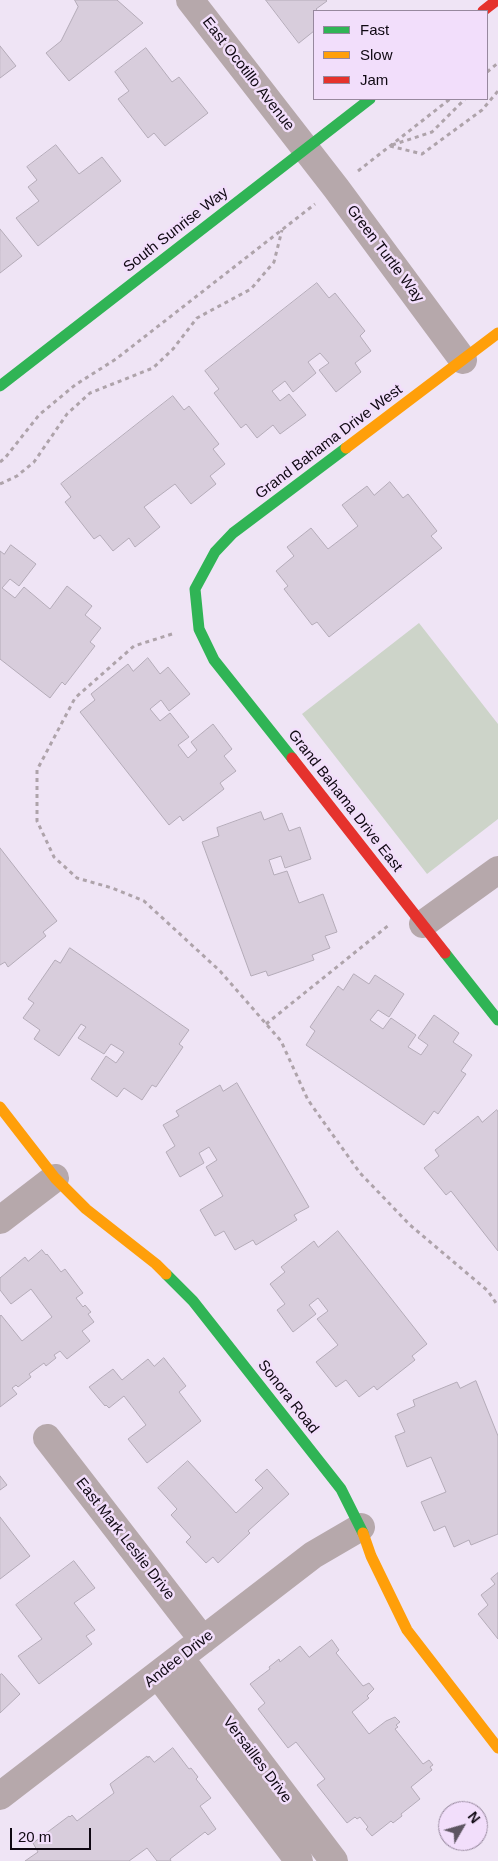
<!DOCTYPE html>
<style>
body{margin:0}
#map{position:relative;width:498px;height:1861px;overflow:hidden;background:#efe4f5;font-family:Helvetica,sans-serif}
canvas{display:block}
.legend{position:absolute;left:313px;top:10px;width:175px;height:90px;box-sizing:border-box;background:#f2defb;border:1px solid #97889e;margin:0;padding:6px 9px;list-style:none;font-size:15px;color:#0f0812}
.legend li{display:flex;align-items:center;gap:10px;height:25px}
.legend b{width:25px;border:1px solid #97889e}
.north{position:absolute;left:438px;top:1801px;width:50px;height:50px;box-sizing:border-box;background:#f2defb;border:1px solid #97889e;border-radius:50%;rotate:52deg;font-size:14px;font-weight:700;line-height:20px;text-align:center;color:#0f0812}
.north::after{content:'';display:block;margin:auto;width:18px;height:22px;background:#5d5561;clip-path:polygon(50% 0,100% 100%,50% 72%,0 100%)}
.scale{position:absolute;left:10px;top:1828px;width:81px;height:22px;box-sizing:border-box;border:2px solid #0f0812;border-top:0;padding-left:6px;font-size:15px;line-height:18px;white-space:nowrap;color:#0f0812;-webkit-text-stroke:4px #f2defb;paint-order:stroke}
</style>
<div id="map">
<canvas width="498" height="1861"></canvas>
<ul class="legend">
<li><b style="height:6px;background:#30b455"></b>Fast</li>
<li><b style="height:6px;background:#ff9f0a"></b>Slow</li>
<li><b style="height:6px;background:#e5322d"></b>Jam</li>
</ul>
<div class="north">N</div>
<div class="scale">20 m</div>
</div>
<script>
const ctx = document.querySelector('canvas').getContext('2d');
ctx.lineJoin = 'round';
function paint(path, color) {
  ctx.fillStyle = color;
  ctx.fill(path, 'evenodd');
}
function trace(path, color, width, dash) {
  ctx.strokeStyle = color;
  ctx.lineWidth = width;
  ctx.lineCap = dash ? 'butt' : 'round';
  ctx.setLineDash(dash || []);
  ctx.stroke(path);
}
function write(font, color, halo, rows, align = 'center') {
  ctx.font = font + ' Helvetica,sans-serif';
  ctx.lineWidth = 5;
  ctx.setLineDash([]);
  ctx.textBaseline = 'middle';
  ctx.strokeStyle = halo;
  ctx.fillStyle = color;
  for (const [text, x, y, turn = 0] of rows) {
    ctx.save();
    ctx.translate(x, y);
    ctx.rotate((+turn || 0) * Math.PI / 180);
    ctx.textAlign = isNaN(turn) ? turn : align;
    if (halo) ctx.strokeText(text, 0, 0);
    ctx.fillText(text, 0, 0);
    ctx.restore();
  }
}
paint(new Path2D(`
 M419 623 498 724V819L427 874 302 714Z`), '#cdd4c9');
const building = new Path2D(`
 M75 0H117L143 23 69 81 46 53 61 41 78 7Z
 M266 0H326L327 1 316 9 318 11H314V31L299 43Z
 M0 46 16 66 0 78Z
 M146 48 172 82 179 77 208 113 165 146 154 133 148 138 118 99 129 91 115 72Z
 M56 145 79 174 102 157 121 181 38 246 16 218 39 201 28 187 37 180 27 167Z
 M0 229 22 256 0 273Z
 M317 283 329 298 335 293 365 331 360 336 371 351 355 363 361 372 336 392 319 370 329 363 320 353 308 362 316 373 293 392 285 381 272 391 280 401 289 394 306 415 280 434 273 425 257 438 246 424 241 428 214 393 219 389 205 371Z
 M173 396 184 410 189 406 219 444 213 449 225 464 210 476 216 484 191 504 175 484 144 507 160 527 135 547 129 538 113 551 100 535 94 539 65 502 71 497 61 484Z
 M390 482 403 498 408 494 437 531 431 536 442 548 329 637 317 622 312 625 284 589 288 586 276 571 294 556 287 547 311 528 328 549 358 526 342 505 367 486 374 495Z
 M11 545 36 564 19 586 10 579 2 588 15 598 24 587 50 609 67 586 92 606 85 615 101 628 90 642 95 646 65 685 62 682 50 698 0 659V551L4 554Z
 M148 658 160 674 168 667 190 694 169 711 161 700 150 709 160 721 170 713 189 737 178 745 188 758 197 750 191 742 213 724 232 749 224 756 236 771 220 783 224 789 183 821 180 816 169 825 80 712 95 700 91 694 128 664 133 671Z
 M261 812 264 820 282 813 289 831 300 827 311 859 285 868 281 856 269 860 274 875 287 871 299 903 323 894 337 932 325 936 330 948 312 955 314 960 268 976 266 971 251 976 202 842 219 836 217 828Z
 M0 848 57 921 43 932 46 936 8 967 5 962 0 965Z
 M70 948 189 1030 179 1044 183 1047 156 1087 152 1085 142 1100 124 1088 117 1097 91 1079 106 1056 116 1063 124 1052 111 1044 104 1054 78 1038 86 1027 81 1024 59 1056 34 1039 40 1030 23 1018 34 1003 28 999 55 960 60 963Z
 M354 974 369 984 375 975 404 994 389 1017 378 1010 370 1020 383 1029 391 1018 416 1035 408 1047 421 1055 428 1045 418 1038 434 1015 459 1033 453 1042 472 1055 461 1071 466 1074 438 1114 434 1111 424 1125 306 1045 315 1031 310 1027 338 986 343 990Z
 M237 1083 309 1207 294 1215 297 1220 256 1245 253 1240 235 1250 224 1231 215 1236 200 1210 223 1196 206 1167 217 1160 209 1147 199 1153 204 1163 180 1177 166 1152 175 1146 163 1125 179 1116 176 1111 220 1085 223 1091Z
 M497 1110 498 1112V1251L451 1191 446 1195 424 1168 439 1156 435 1150 478 1116 482 1122Z
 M338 1231 427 1344 412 1356 415 1360 377 1390 374 1386 359 1397 346 1380 336 1387 316 1362 338 1345 317 1319 328 1311 318 1298 309 1305 316 1314 293 1332 277 1310 285 1304 270 1284 285 1272 281 1267 314 1241 318 1247Z
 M42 1250 46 1255 47 1254 61 1272 65 1269 83 1293 76 1298 83 1307 85 1305 91 1312 88 1314 94 1322 82 1331 90 1341 67 1359 60 1351 54 1355 56 1358 46 1366 44 1363 29 1374 31 1377 18 1387 16 1385 12 1388 17 1394 0 1407V1316L1 1315 22 1341 52 1317 31 1289 11 1304 0 1290V1278L25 1257 28 1261Z
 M164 1358 186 1386 179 1392 201 1421 147 1463 128 1439 146 1425 124 1396 109 1408 106 1405 105 1406 89 1387 113 1369 122 1380 148 1359 154 1366Z
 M476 1381 498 1436V1534L471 1545 469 1540 454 1547 445 1526 434 1531 421 1502 446 1492 431 1457 407 1467 395 1436 405 1432 397 1414 415 1406 413 1400 457 1382 460 1388Z
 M188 1461 236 1513 263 1488 255 1480 267 1469 289 1494 248 1531 250 1533 218 1563 213 1557 206 1563 186 1542 191 1537 171 1515 177 1509 158 1488Z
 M0 1476 7 1485 0 1490Z
 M0 1517 30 1556 0 1579Z
 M74 1561 95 1588 74 1603 95 1630 86 1636 92 1644 39 1684 18 1656 42 1639 16 1605Z
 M498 1573V1639L478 1614 488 1605 481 1595 495 1584 491 1579Z
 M332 1640 339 1650 336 1653 363 1686 369 1683 374 1689 367 1696 369 1698 352 1712 369 1734 386 1721 395 1717 400 1722 396 1725 398 1727 395 1729 423 1764 429 1760 433 1765 430 1767 432 1770 411 1787 420 1799 401 1814 402 1816 393 1823 391 1821 372 1836 366 1829 368 1827 360 1817 357 1819 355 1817 347 1823 317 1785 325 1779 296 1742 288 1748 258 1709 265 1703 250 1684 270 1669 269 1667 279 1659 280 1662 300 1646 309 1657Z
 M2 1674 20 1694 0 1713V1675Z
 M173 1748 189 1769 191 1768 198 1777 196 1779 211 1798 200 1806 216 1829 208 1835 205 1832 170 1859 171 1861H157L147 1848 129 1861H25L38 1852 33 1843 69 1816 70 1817 72 1815 77 1821 114 1793 110 1784 147 1756 148 1758 149 1756 154 1762Z`);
paint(building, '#d8cddc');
trace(building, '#b4abb8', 1);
trace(new Path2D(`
 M487 72 498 63
 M392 145 432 132 465 99
 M390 146 422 154 482 110 498 91
 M358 171 450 99
 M0 462 5 458 39 415 75 385 116 359 315 204
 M0 484 17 476 34 462 67 414 90 393 153 368 173 349 197 318 251 289 274 262 282 230
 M172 634 134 646 75 698 37 770V821L54 857 77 878 112 888 144 901 220 971 281 1041 308 1100 360 1173 410 1225 488 1291 498 1306
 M266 1024 389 925`), '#aea3aa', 3, [4, 4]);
trace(new Path2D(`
 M190 0 336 188 463 360
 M423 924 498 870
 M0 1220 55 1178
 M47 1438 203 1640
 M180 1658 334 1861
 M158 1675 299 1861
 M0 1796 313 1555 361 1527`), '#b6a8ab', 28);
trace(new Path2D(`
 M0 386 370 99
 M292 758 214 660 199 629 195 589 215 552 233 533 346 448
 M445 953 498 1020
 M166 1274 193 1301 341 1489 363 1533`), '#30b455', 11);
trace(new Path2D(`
 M346 448 498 333
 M0 1107 55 1178 86 1209 156 1264 166 1274
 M363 1533 371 1556 407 1630 498 1748`), '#ff9f0a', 11);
trace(new Path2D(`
 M483 11 497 0
 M292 758 445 953`), '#e5322d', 11);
write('15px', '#0f0812', '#f2defb', [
 ["East Ocotillo Avenue",248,74,52],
 ["South Sunrise Way",176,230,-38],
 ["Green Turtle Way",385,254,53],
 ["Grand Bahama Drive West",329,442,-37],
 ["Grand Bahama Drive East",345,801,52],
 ["Sonora Road",288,1397,52],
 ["East Mark Leslie Drive",125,1539,52],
 ["Andee Drive",179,1659,-38],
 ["Versailles Drive",257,1760,53]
]);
</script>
